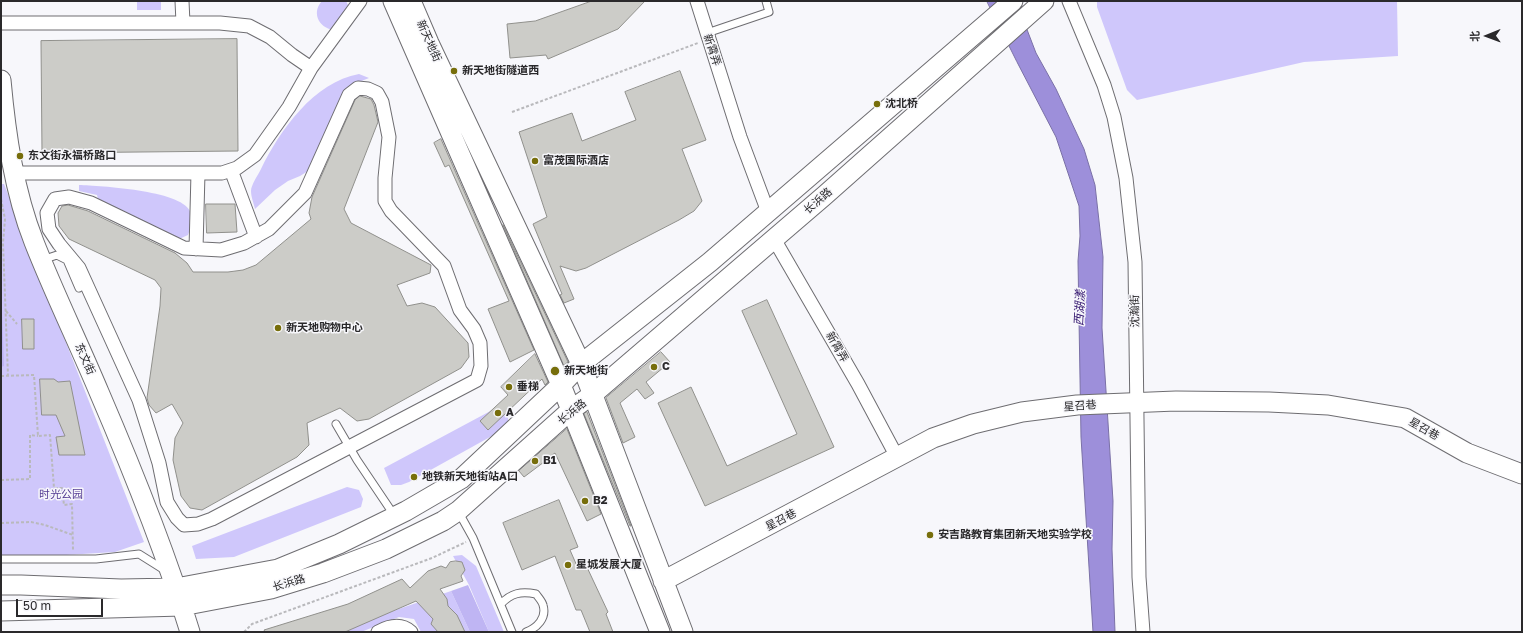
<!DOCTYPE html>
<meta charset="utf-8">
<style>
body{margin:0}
#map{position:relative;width:1523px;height:633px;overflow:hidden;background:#f7f7fb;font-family:"Golos Text","Noto Sans SC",sans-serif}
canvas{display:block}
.frame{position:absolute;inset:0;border:2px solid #2a292b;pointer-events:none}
.north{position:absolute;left:1467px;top:16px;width:40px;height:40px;-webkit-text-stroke:3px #f7f7fb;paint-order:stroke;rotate:269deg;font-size:11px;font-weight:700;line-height:16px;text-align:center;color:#2a292b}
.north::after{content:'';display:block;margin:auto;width:14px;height:18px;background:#2a292b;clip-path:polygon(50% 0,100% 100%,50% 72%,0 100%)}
.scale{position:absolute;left:16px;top:599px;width:87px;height:18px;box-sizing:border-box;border:2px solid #2a292b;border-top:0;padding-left:5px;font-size:12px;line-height:14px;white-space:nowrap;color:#2a292b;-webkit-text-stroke:3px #f7f7fb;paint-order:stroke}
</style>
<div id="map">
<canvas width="1523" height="633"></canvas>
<div class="frame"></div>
<div class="north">北</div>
<div class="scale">50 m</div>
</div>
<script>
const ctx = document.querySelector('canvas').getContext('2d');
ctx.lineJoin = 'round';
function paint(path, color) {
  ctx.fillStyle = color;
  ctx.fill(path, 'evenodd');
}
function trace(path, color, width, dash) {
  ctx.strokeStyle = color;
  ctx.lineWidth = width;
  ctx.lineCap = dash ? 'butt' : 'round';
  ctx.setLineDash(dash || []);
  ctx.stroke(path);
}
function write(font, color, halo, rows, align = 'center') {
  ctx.font = font + ' "Golos Text","Noto Sans SC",sans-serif';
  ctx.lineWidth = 3;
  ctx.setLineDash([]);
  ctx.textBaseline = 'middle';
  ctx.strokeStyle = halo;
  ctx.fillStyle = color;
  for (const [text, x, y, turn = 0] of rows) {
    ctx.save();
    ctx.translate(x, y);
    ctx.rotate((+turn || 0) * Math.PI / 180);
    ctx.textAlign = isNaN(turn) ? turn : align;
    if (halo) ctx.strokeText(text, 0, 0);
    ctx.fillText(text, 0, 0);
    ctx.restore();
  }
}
paint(new Path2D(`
 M137 1H161V10H137Z
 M322 1H346L350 9 336 30C321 30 310 14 322 1Z
 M1097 1H1397L1398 56 1304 62 1137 100 1127 90 1097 7Z
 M359 74 369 78 349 86 340 102 311 169 300 176 288 181 275 190 255 209C254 204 251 197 251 191 251 185 258 175 261 169 280 130 314 82 359 74Z
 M1 184H4L144 542 115 552 1 559Z
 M79 185C100 186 180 190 190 211 193 218 191 227 188 235L177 240 99 203 97 195 79 191Z
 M496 408 502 410 508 418V427L409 482 401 485H391L384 468Z
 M347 487 359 490 363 499 361 507 234 557 196 559 192 546Z
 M462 555 476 566 504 632H489L469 585 453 556Z
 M451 591 470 632H421L414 619 399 617 361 632H332Z`), '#cfc7fb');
paint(new Path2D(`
 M1 279 4 366 1 367Z
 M468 585 489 632H470L451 591Z`), '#bfb5f3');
const water = new Path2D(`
 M987 1H1016L1036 53 1056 89 1084 149 1095 185 1103 257 1102 328 1113 501 1112 549 1115 632H1093L1081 437 1078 261 1080 236 1079 206 1056 137 1017 62Z`);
paint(water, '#9d8fda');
trace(water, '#7a70a6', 1);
const building = new Path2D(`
 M592 1H645L618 29 548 59 546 55 510 58 507 24 535 21Z
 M237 39 238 151 42 153 41 41Z
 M680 71 706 140 682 149 702 201 694 211 679 220 586 268 576 271 560 266 574 299 564 303 560 295 562 294 533 224 547 217 519 132 572 113 582 141 636 120 625 92Z
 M360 96 371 99 374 105 378 122 344 209 351 223 431 265 430 273 397 285 407 306 422 303 435 307 468 343 469 357 461 368 369 419 357 421 340 408 307 423 309 445 297 457 202 510 190 508 181 496 173 460 175 438 183 423 172 404 156 413 149 405 147 398 160 306 161 288 155 280 69 239 59 226 58 213 62 206 68 205 88 211 175 253 187 263 193 272H228L243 270 256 265 311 219 309 213 312 197 355 100Z
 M441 139 534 350 510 362 488 309 509 301 449 165 445 167 434 143Z
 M206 204H235L237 232 207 233Z
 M503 225 568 362 564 365Z
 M767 300 834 447 705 506 658 403 691 387 727 466 797 434 742 311Z
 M22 319H34V349H23Z
 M661 352 670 362 646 382 654 393 645 399 637 389 620 403 635 437 623 443 606 398Z
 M535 354 548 382 545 385 542 379 488 430 480 421 508 395 501 387Z
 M40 379H54L58 382 70 381 85 455H59L56 437 65 436 56 415H42Z
 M587 412 631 526H630L584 414Z
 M567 429 601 514 587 521 555 453 543 461 544 462 524 477 519 471Z
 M559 500 578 547 570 550 577 566 585 563 608 612 606 614 613 632H590L581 610H576L555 556 522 570 503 523Z
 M456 561 462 562 465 570 461 576 463 581 440 589 447 599 448 606 457 615 465 632H438L431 624 433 619 416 601 345 632H265L264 630 348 604 402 579 410 588 428 571 441 566 446 568 450 562Z`);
paint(building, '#ccccc8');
trace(building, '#90908c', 1);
const lane = new Path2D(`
 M707 33 769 12 766 1
 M42 260 57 255 67 260 79 288
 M336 424 357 460 394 515
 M458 511 473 538 512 632
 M1 559H96L139 554 166 571
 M501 604C511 593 521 591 536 594 538 597 542 601 543 605 547 618 537 628 526 632`);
const street = new Path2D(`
 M182 1 183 23
 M697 1 740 137 768 212
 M1069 1 1104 85 1114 117 1126 178 1135 262 1139 577 1143 632
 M1 23H220L249 26 270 37 292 55 311 68 360 1
 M358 88 368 89 377 93 382 102 389 137 385 178V201L391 211 444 266 460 310 474 329 480 343 481 366 477 380 212 519 198 524 184 525 177 518 167 502 159 463 139 400 79 268 59 244 49 229 47 213 55 199 69 197 91 203 184 248 221 250 244 243 269 229 305 193 349 95Z
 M231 170 256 237
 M15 173H222L237 168 255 155 289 107 311 68
 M774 239 858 384 897 457
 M196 249 198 173
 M378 632C389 626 401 623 411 632`);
const secondary = new Path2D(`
 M393 1 561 385 660 632
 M411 1 429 43 581 364 683 632
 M1 80C6 135 14 191 34 242 54 293 78 342 99 392 133 471 165 550 190 632
 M663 581 933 438 973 424 1022 412 1077 405 1176 401 1269 402 1328 405 1405 418 1467 453 1522 474
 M1 585H21L121 589 176 588 278 569 339 544 406 511 461 479 561 385 581 364 710 262 1013 1
 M1 611 182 606 271 589 323 573 386 549 443 521 458 511 571 410 592 395 824 196 1044 1`);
trace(lane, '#6e6d71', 9);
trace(street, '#6e6d71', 15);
trace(secondary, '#6e6d71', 21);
trace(new Path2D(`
 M512 112 698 43
 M1 199 5 219 3 243 8 376
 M6 311 17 324
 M1 376 34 375 38 436 50 435 54 488H62L64 505 72 504 73 550
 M1 480 30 479V435L38 436
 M1 523 31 522 45 525 73 535
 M244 632 252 624 432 558 466 542`), '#b9b9bc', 2, [3, 2]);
trace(lane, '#fff', 7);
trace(street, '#fff', 13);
trace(secondary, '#fff', 19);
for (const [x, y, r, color] of [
 [454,71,4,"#776e0b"],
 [877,104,4,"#776e0b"],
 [20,156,4,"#776e0b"],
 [535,161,4,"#776e0b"],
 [278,328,4,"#776e0b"],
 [654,367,4,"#776e0b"],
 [555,371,5,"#776e0b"],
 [509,387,4,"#776e0b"],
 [498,413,4,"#776e0b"],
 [535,461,4,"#776e0b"],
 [414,477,4,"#776e0b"],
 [585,501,4,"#776e0b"],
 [930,535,4,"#776e0b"],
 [568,565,4,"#776e0b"]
]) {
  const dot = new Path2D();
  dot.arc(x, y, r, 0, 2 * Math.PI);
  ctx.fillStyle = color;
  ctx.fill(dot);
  trace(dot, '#f7f7fb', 1.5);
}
write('11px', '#2a292b', '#f7f7fb', [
 ["新天地街",429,41,66],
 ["新霄弄",712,50,72],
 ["长浜路",818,201,-41],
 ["沈瀚街",1135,311,-91],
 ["新霄弄",837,347,60],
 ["东文街",85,359,66],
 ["星召巷",1080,406,-4],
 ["长浜路",572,412,-39],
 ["星召巷",1424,429,29],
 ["星召巷",781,520,-28],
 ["长浜路",289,583,-16]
]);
write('bold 11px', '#2a292b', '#f7f7fb', [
 ["新天地街隧道西",462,71],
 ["沈北桥",885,104],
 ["东文街永福桥路口",28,156],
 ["富茂国际酒店",543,161],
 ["新天地购物中心",286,328],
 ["C",662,367],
 ["新天地街",564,371],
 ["垂梯",517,387],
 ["A",506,413],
 ["B1",543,461],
 ["地铁新天地街站A口",422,477],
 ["B2",593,501],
 ["安吉路教育集团新天地实验学校",938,535],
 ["星城发展大厦",576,565]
], 'left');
write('11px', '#543c94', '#f7f7fb', [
 ["时光公园",61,495]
]);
write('italic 12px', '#381b72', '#f7f7fb', [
 ["西湖漾",1080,308,-87]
]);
</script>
